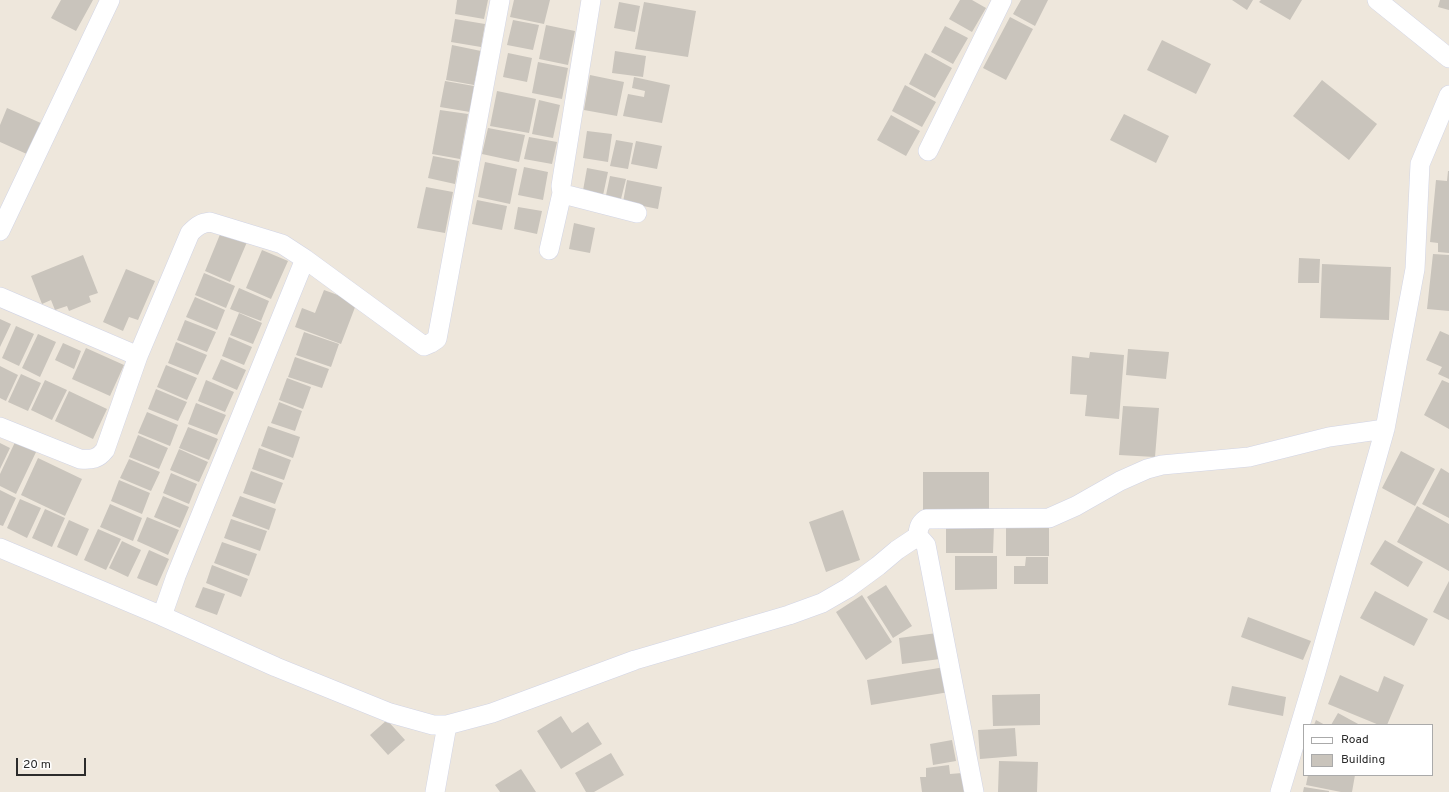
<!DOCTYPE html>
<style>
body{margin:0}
#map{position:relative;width:1449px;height:792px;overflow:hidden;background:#eee7dc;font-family:Overpass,sans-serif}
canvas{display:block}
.legend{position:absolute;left:1303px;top:724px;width:130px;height:52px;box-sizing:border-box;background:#fff;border:1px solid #aaa;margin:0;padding:5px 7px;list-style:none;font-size:12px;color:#2b2b2b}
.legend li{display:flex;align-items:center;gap:8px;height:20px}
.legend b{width:20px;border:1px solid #aaa}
.scale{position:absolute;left:16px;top:758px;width:70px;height:18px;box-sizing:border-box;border:2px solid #2b2b2b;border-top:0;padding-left:5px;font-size:12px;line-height:14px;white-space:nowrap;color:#2b2b2b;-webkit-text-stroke:3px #fff;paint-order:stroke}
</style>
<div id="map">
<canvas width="1449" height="792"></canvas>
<ul class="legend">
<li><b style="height:5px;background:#fff"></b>Road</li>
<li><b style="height:11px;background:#c9c4bc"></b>Building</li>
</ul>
<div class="scale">20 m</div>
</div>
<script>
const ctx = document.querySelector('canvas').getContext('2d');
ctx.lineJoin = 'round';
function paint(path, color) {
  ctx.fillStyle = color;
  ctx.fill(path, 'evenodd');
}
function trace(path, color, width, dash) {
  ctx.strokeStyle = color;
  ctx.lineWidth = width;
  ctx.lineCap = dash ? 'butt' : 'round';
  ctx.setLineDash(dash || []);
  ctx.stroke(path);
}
paint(new Path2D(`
 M61 0H93L76 31 51 18Z
 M457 0H488L484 19 455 14Z
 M514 0H550L544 24 510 17Z
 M960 0H972L986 8 972 32 949 19Z
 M1021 0H1048L1035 26 1013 14Z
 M1232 0H1253L1247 10Z
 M1261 0H1302L1290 20 1259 2Z
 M1440 0H1449V10L1438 7Z
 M619 2 640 6 635 32 614 28Z
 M644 2 696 11 688 57 635 49Z
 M1010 17 1033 29 1006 80 983 68Z
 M455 19 485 24 481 47 451 42Z
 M513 20 539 25 533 50 507 45Z
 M546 25 575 31 568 65 539 59Z
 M945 26 968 38 953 64 931 52Z
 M1162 40 1211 64 1196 94 1147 70Z
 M452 45 481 51 474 85 446 80Z
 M615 51 646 56 643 77 612 73Z
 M508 53 532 58 527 82 503 77Z
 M925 53 952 68 935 98 909 84Z
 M538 62 568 68 562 99 532 93Z
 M590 75 624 82 617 116 584 110Z
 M634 77 670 85 662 123 623 116 628 94 644 97 645 91 632 88Z
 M1322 80 1377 124 1349 160 1293 116Z
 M445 81 474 86 470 112 440 107Z
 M905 85 936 102 922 127 892 111Z
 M497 91 536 99 529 133 490 126Z
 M539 100 560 105 553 138 532 134Z
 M7 108 43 124 29 155 0 142V125Z
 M440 110 468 114 460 159 432 154Z
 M1124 114 1169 136 1156 163 1110 140Z
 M891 115 920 131 906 156 877 140Z
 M488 128 525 135 519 162 482 154Z
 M587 131 612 134 608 162 583 158Z
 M529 137 557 142 552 164 524 159Z
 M616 140 633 143 628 169 610 166Z
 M636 141 662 146 657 169 631 164Z
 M433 156 459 161 455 184 428 178Z
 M485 162 517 169 510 204 478 197Z
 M524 167 548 172 543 200 518 195Z
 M587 168 608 172 602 200 582 196Z
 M1448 171H1449V253L1438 252V243L1430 242 1436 180 1447 181Z
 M610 176 626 179 620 203 605 200Z
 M627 180 662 187 658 209 623 202Z
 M426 187 453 192 445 233 417 228Z
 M477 200 507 206 502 230 472 224Z
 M518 207 542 211 537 234 514 229Z
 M574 223 595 228 590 253 569 249Z
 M221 232 247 242 230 282 205 271Z
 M262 250 288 261 271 299 246 288Z
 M1433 254 1449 255V311L1427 309Z
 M83 255 98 293 89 296 91 302 69 311 67 306 55 310 51 300 42 304 31 276Z
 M1299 258 1320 259 1319 283H1298Z
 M1322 264 1391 267 1389 320 1320 318Z
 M126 269 155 281 138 320 129 317 123 331 103 322Z
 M204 273 235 286 226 308 195 295Z
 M239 288 269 301 261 321 230 309Z
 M324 290 357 302 341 344 295 327 302 308 315 313Z
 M195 297 225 310 217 330 186 317Z
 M239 313 262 323 253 344 230 335Z
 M0 319 11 324 0 347Z
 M185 320 216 332 207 352 177 340Z
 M16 326 34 334 19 366 2 358Z
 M1440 331 1449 335V379L1438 374 1442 367 1426 360Z
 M304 332 339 344 331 367 296 355Z
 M38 334 56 342 40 377 22 368Z
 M229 337 252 347 244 365 222 356Z
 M176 342 207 355 198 375 168 363Z
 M63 343 81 351 74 369 55 360Z
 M86 348 124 365 110 396 72 379Z
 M1128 349 1169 352 1166 379 1126 375Z
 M1090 352 1124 355 1119 419 1085 416 1087 395 1070 394 1072 356 1089 358Z
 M295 357 329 369 322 388 288 377Z
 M221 359 246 370 237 390 212 379Z
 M166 365 197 378 187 400 157 387Z
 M0 366 18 375 6 401 0 398Z
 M21 374 41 383 28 411 8 402Z
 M287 378 311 387 303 409 279 400Z
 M45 380 67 390 52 420 31 410Z
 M206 380 234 392 225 412 198 401Z
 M1442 380 1449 383V429L1424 415Z
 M156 389 187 402 178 421 148 409Z
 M69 391 107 409 93 439 55 421Z
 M279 402 302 411 295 431 271 423Z
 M196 403 226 415 217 435 188 424Z
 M1123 406 1159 408 1155 457 1119 455Z
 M147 412 178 425 170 446 138 433Z
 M268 426 300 437 293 458 261 446Z
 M188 427 218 439 209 460 179 448Z
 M138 435 168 448 159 469 129 457Z
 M16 440 37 450 16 494 0 486V474Z
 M0 443 10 448 0 469Z
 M259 448 291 460 284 480 252 469Z
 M179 449 208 462 199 482 170 470Z
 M1401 451 1435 469 1415 506 1382 488Z
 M38 458 82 479 65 516 21 495Z
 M129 459 160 472 151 491 120 478Z
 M1441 468 1449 473V518L1422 504Z
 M251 471 283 483 275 504 243 493Z
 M923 472H989V510H923Z
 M171 473 197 484 189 504 163 493Z
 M119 480 150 493 142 514 111 501Z
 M0 490 16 498 3 526 0 525Z
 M163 496 189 507 180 528 154 517Z
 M240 496 276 509 269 530 232 516Z
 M20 499 41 508 27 538 7 528Z
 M110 504 142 518 133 541 100 527Z
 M1417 506 1449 524V571L1397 542Z
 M45 509 65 518 52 547 32 538Z
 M843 510 860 560 826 572 809 522Z
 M147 517 179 530 168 555 137 541Z
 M231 519 267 531 260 551 224 538Z
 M69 520 89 529 77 556 57 547Z
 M1006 524H1049V556H1006Z
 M946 526H994L993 553H946Z
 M98 529 121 539 106 570 84 560Z
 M1385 540 1423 562 1408 587 1370 564Z
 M122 541 141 550 128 577 109 568Z
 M222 542 257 554 249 576 214 563Z
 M149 550 169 559 157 586 137 578Z
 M955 556H997V589L955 590Z
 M1026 557H1048V584H1014V566H1025Z
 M212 565 248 579 241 597 206 583Z
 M1449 581V620L1433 612Z
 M886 585 912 626 893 638 867 597Z
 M203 587 225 594 217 615 195 607Z
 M1375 591 1428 619 1414 646 1360 618Z
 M862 595 892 642 866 660 836 612Z
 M1248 617 1311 641 1303 660 1241 637Z
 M937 633 940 659 902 664 899 638Z
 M945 667 949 692 871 705 867 680Z
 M1340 675 1378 692 1384 676 1404 685 1387 725H1379L1328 704Z
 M1232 686 1286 697 1283 716 1228 705Z
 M1040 694V725L993 726 992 695Z
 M1338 713 1360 725H1331Z
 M561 716 572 733 588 722 602 744 561 769 537 731Z
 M387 720 405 740 388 755 370 735Z
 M1316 720 1325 725H1314Z
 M1015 728 1017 756 980 759 978 730Z
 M952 740 956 761 933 765 930 744Z
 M611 753 624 775 594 792H586L575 773Z
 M999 761 1038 762 1037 792H998Z
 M949 765 950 774 962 773 964 792H922L920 777H926V768Z
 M521 769 536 792H500L495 785Z
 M1308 775H1355L1352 792H1341L1306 785Z
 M1304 787 1329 791V792H1303Z`), '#c9c4bc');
const minor = new Path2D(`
 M591 0 561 186 562 193 567 195 637 213
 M1377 0 1449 58
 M928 151 1002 0
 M0 231 110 0
 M549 250 562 193
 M0 297 138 356
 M0 427 80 459C92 460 98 459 105 450L138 356 190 233C197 226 201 223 210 222L282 244 305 259 424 346 431 343 437 339 500 0
 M0 548 162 616 176 576 305 259
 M162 616 276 667 390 713 433 725H447L492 713 635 660 789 615 822 603 848 588 878 566 897 550 918 536
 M435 792 447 725
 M974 792 926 545 918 536C918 529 919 524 926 519L1049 518 1076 506 1120 481 1147 469 1162 465 1249 457 1329 437 1385 429
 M1280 792 1316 672 1385 429 1415 269 1420 164 1449 95`);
trace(minor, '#d1d4e5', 20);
trace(minor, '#fff', 19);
</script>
